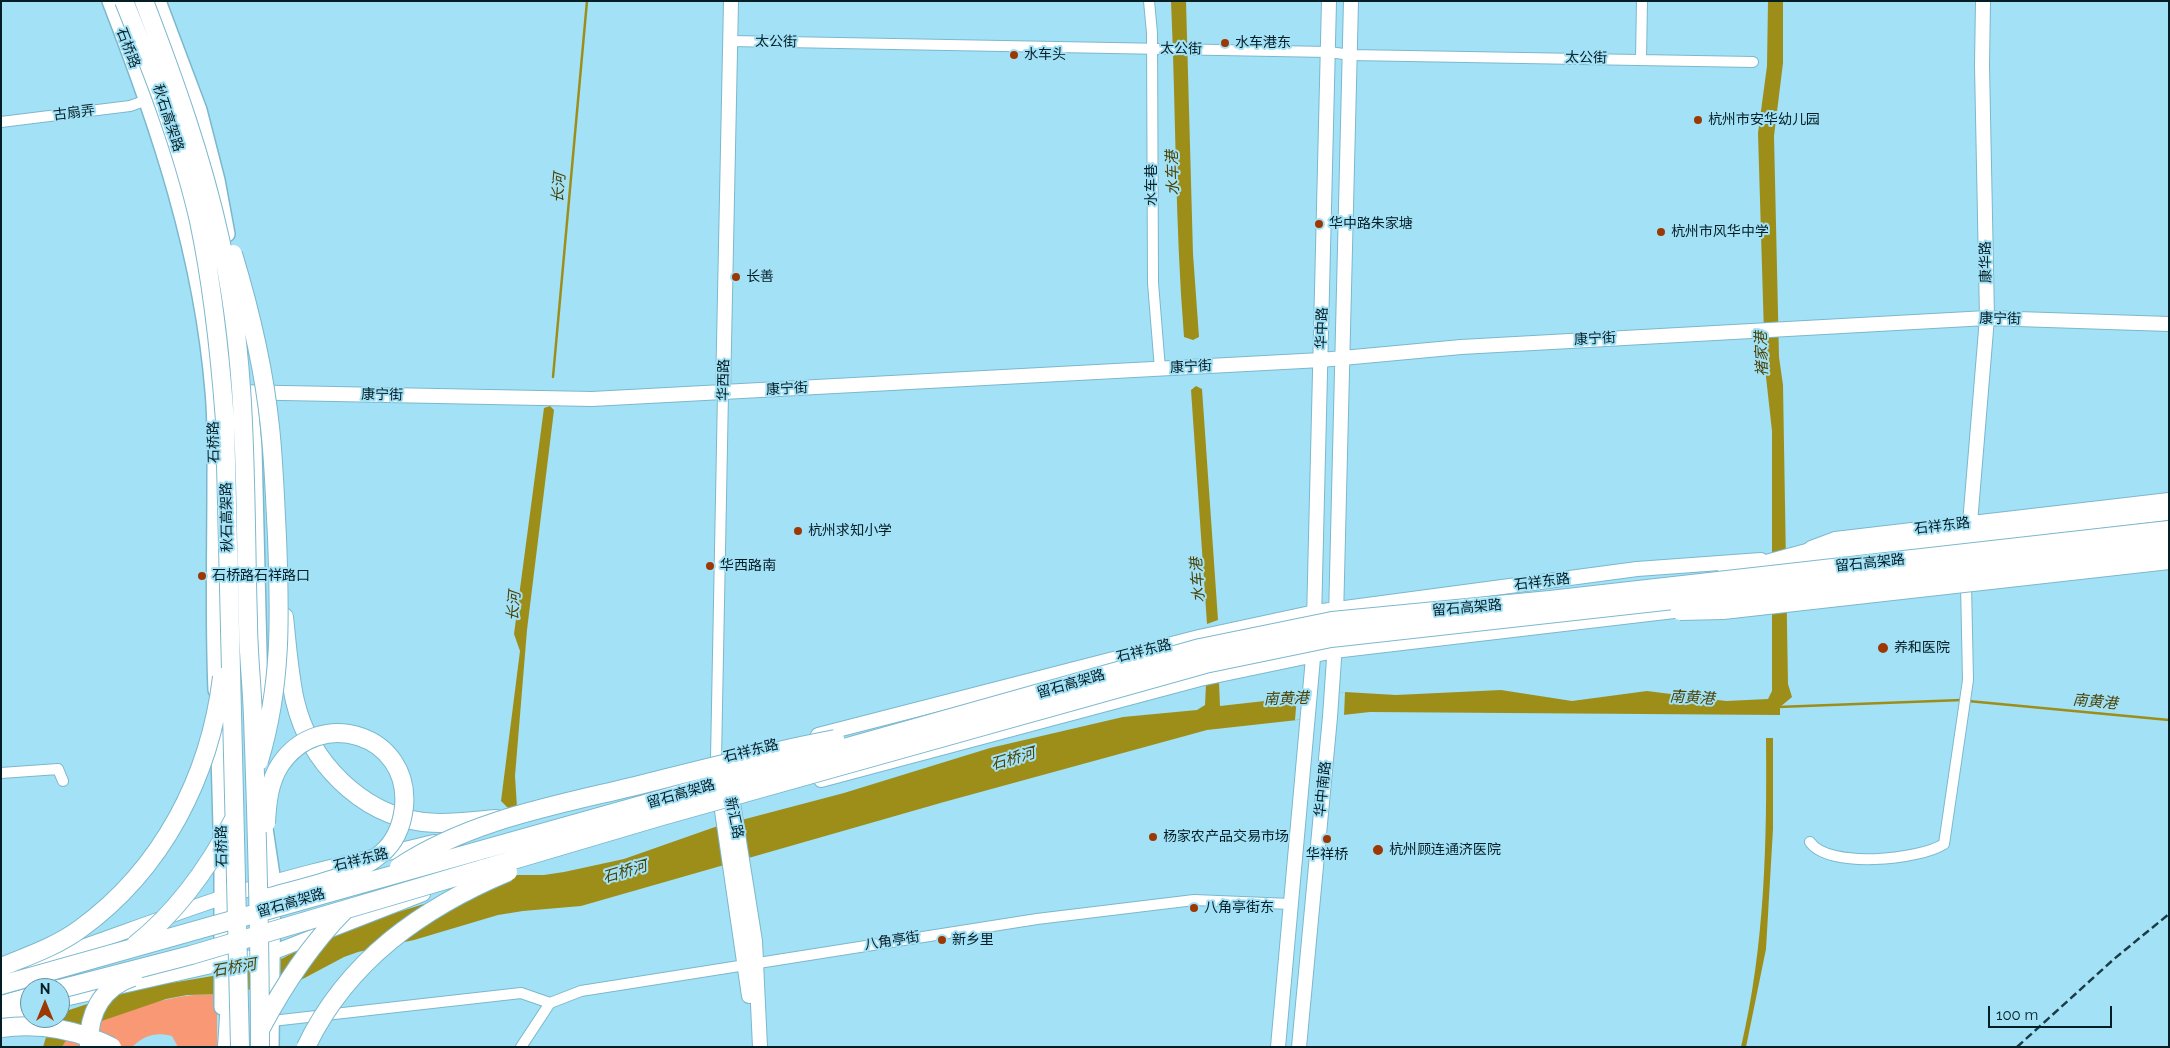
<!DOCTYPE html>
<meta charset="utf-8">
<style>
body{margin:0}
#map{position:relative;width:2170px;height:1048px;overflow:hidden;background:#a3e1f6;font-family:Raleway,sans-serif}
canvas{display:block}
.frame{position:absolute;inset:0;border:2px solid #041e25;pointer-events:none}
.north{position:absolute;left:20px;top:978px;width:50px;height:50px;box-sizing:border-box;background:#a3e1f6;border:1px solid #6393a2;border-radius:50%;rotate:0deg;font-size:14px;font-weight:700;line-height:20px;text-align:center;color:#041e25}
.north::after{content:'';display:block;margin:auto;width:18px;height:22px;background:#9c3804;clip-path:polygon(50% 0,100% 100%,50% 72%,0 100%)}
.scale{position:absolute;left:1988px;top:1006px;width:124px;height:22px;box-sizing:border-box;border:2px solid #041e25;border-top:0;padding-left:6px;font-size:15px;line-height:18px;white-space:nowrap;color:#041e25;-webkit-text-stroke:4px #a3e1f6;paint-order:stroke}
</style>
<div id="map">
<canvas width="2170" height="1048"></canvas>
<div class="frame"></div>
<div class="north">N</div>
<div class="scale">100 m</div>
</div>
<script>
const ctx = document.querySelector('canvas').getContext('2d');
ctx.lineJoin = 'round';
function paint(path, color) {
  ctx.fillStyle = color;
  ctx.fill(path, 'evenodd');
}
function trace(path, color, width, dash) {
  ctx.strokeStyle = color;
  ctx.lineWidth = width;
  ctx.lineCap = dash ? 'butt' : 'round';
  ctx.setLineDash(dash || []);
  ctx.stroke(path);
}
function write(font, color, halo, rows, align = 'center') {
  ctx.font = font + ' Raleway,"Noto Sans SC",sans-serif';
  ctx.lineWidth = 4;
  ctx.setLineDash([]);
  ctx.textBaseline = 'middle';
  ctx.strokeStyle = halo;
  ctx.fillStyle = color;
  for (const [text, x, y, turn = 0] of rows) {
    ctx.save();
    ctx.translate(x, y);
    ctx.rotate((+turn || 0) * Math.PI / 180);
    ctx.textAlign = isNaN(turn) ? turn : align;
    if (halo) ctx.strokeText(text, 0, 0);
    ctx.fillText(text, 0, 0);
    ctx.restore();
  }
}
paint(new Path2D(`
 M217 994V1047H178L172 1036C156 1032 145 1035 132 1047H62C64 1044 65 1039 68 1037 86 1020 160 999 186 996 196 994 207 995 217 994Z`), '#f89874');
paint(new Path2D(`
 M1171 1H1186L1193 254 1199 337 1193 340 1184 337C1175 226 1176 113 1171 1Z
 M1768 1H1783V63L1774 136 1779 357 1783 385 1788 684 1792 697 1780 707V715L1370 712 1207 730 944 802 581 906 523 911 498 915 414 940 358 952 344 957 297 982 222 994 187 995 166 999 84 1027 68 1037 62 1047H43L52 1018H60V1013L142 986 177 982 266 967 331 933 517 875H544L564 872 624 859 715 827 844 793 990 748 1123 717 1197 710 1205 705 1206 684 1219 682 1220 706 1345 692 1396 695 1501 690 1572 701 1647 691 1726 701 1768 699 1772 691V431L1765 368 1758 133 1767 66Z
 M1196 386 1202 389 1218 620 1207 624 1191 390Z
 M550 406 554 410 527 630 515 776 517 808 509 809 501 801 520 651 514 634 544 408Z
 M1766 738H1773V829L1766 949 1746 1047H1741C1765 945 1767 841 1766 738Z`), '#9d8e1a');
paint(new Path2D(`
 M1345 692 1344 716 1295 720 1297 696Z`), '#a3e1f6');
trace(new Path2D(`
 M553 377 587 1
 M1968 701 2169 720
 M1778 707 1962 700`), '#9d8e1a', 2.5);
const street = new Path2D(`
 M1149 1 1152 33 1153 283 1160 369
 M730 41 1329 52 1351 55 1753 62
 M1641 59 1642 1
 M1 122 130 106 147 100
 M716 759 723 393
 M1 773 58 769 63 781
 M1810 842C1828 869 1919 860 1944 844L1968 680 1966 584
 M272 1021 521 993 550 1003
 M521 1047 550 1003 581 991 1037 919 1194 900 1291 904`);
const secondary = new Path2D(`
 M232 392 592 399 1321 360 1461 347 1987 318 2169 324
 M723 393 731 1
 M1970 523 1987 318 1982 65 1983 1
 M1811 548 1835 539 2169 500
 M1336 618 1351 1
 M1314 620 1329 1
 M818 735 1199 637 1315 612 1637 569 1761 560
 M821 780 1200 679 1334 651 1691 609
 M727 788 733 803 755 941 760 1047
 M719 790 749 996
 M6 973C78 950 149 922 221 898 291 875 363 859 434 842
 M60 1000 274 952 423 894
 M1278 1047 1314 647
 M1299 1047 1330 717 1335 644`);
const primary = new Path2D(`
 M110 1C159 127 202 256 213 391 216 422 215 454 215 486 215 553 213 622 216 690
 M158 1 199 110 217 180 227 234
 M250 400 254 447 260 695
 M218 718 222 863V1007
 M263 815 273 882 271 1047`);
const highway = new Path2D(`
 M1726 575 1807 553 2169 511
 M284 617C287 645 289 674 295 701 309 761 360 814 423 822 447 825 472 821 496 819
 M1 1005 30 997
 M1 1020 30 1011
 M227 1047 231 987`);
trace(street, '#7cb8cd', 12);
trace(secondary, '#7cb8cd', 16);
trace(primary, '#7cb8cd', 18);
trace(highway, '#7cb8cd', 20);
trace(street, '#fff', 10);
trace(secondary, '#fff', 14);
trace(primary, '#fff', 15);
trace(highway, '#fff', 18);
trace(new Path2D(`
 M2017 1047 2114 959 2169 914`), '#1c3c45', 2.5, [8, 4]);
const highwayBridge = new Path2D(`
 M124 1C153 73 182 146 199 221 213 287 220 354 225 421L240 1047
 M144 1C174 79 202 157 220 239 249 364 244 494 248 621 248 653 252 685 253 717 257 827 260 937 260 1047
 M233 254C250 310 264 369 270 427 274 464 275 500 277 537 280 615 282 685 259 761
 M1680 611 1723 610 2169 560
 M266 823C267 803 269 782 280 765 319 706 411 734 404 807 402 825 396 841 382 853 352 879 307 886 270 897
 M399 867C469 821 552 806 631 787 699 770 767 752 835 739
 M135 945C177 912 209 867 234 819
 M1 967C28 956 57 946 80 929 163 869 210 776 222 677
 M1 985 1200 648 1332 621 1550 600 2169 530
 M60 989 191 955 662 816 1205 664 1331 638 2169 545
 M1 1028C39 1023 78 1030 112 1047
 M261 1028C284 985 309 946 344 911
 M89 1047C88 1015 100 988 133 977
 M306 1047C347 961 422 908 508 872`);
trace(highwayBridge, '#7cb8cd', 20, []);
trace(highwayBridge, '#fff', 18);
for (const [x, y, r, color] of [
 [1225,43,5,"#9c3804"],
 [1014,55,5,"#9c3804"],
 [1698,120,5,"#9c3804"],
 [1319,224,5,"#9c3804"],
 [1661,232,5,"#9c3804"],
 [736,277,5,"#9c3804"],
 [798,531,5,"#9c3804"],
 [710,566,5,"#9c3804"],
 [202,576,5,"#9c3804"],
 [1883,648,6,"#9c3804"],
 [1153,837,5,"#9c3804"],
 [1327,839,5,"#9c3804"],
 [1378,850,6,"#9c3804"],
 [1194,908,5,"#9c3804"],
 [942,940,5,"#9c3804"]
]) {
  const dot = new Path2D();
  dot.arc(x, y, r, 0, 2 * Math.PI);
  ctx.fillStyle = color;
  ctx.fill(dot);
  trace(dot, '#a3e1f6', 2);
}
write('14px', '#041e25', '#a3e1f6', [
 ["太公街",776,42,1],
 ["石桥路",128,48,69],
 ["太公街",1181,49,1],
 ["太公街",1586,58,1],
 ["古扇弄",74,113,-7],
 ["秋石高架路",168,118,72],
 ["水车巷",1152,185,-90],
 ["康华路",1986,262,-91],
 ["康宁街",2000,319,1],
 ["华中路",1322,328,-88],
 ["康宁街",1595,339,-3],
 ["康宁街",1191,367,-3],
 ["华西路",724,380,-89],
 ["康宁街",787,389,-3],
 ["康宁街",382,395,1],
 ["石桥路",214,442,-91],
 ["秋石高架路",227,517,-91],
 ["石祥东路",1942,526,-7],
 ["留石高架路",1870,563,-6],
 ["石祥东路",1542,582,-7],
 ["留石高架路",1467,608,-5],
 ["石祥东路",1144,651,-14],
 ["留石高架路",1071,684,-16],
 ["石祥东路",751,751,-14],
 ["华中南路",1323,789,-84],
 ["留石高架路",681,794,-16],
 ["新汇路",734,818,78],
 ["石桥路",222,846,-91],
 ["石祥东路",361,860,-14],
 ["留石高架路",291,903,-16],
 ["八角亭街",892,941,-9]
]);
write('14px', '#041e25', '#a3e1f6', [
 ["水车港东",1235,43],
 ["水车头",1024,55],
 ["杭州市安华幼儿园",1708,120],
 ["华中路朱家塘",1329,224],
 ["杭州市风华中学",1671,232],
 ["长善",746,277],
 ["杭州求知小学",808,531],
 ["华西路南",720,566],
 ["石桥路石祥路口",212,576],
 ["养和医院",1894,648],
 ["杨家农产品交易市场",1163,837],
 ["杭州顾连通济医院",1389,850],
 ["华祥桥",1327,855,"center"],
 ["八角亭街东",1204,908],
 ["新乡里",952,940]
], 'left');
write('italic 15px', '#4a4205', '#a3e1f6', [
 ["水车港",1173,173,-92],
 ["长河",559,188,-85],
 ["褚家港",1762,354,-92],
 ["水车港",1198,580,-94],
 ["长河",514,606,-85],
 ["南黄港",1692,698,3],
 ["南黄港",1286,699,-2],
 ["南黄港",2095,702,5],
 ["石桥河",1013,759,-16],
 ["石桥河",625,872,-16],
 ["石桥河",234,968,-10]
]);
</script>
